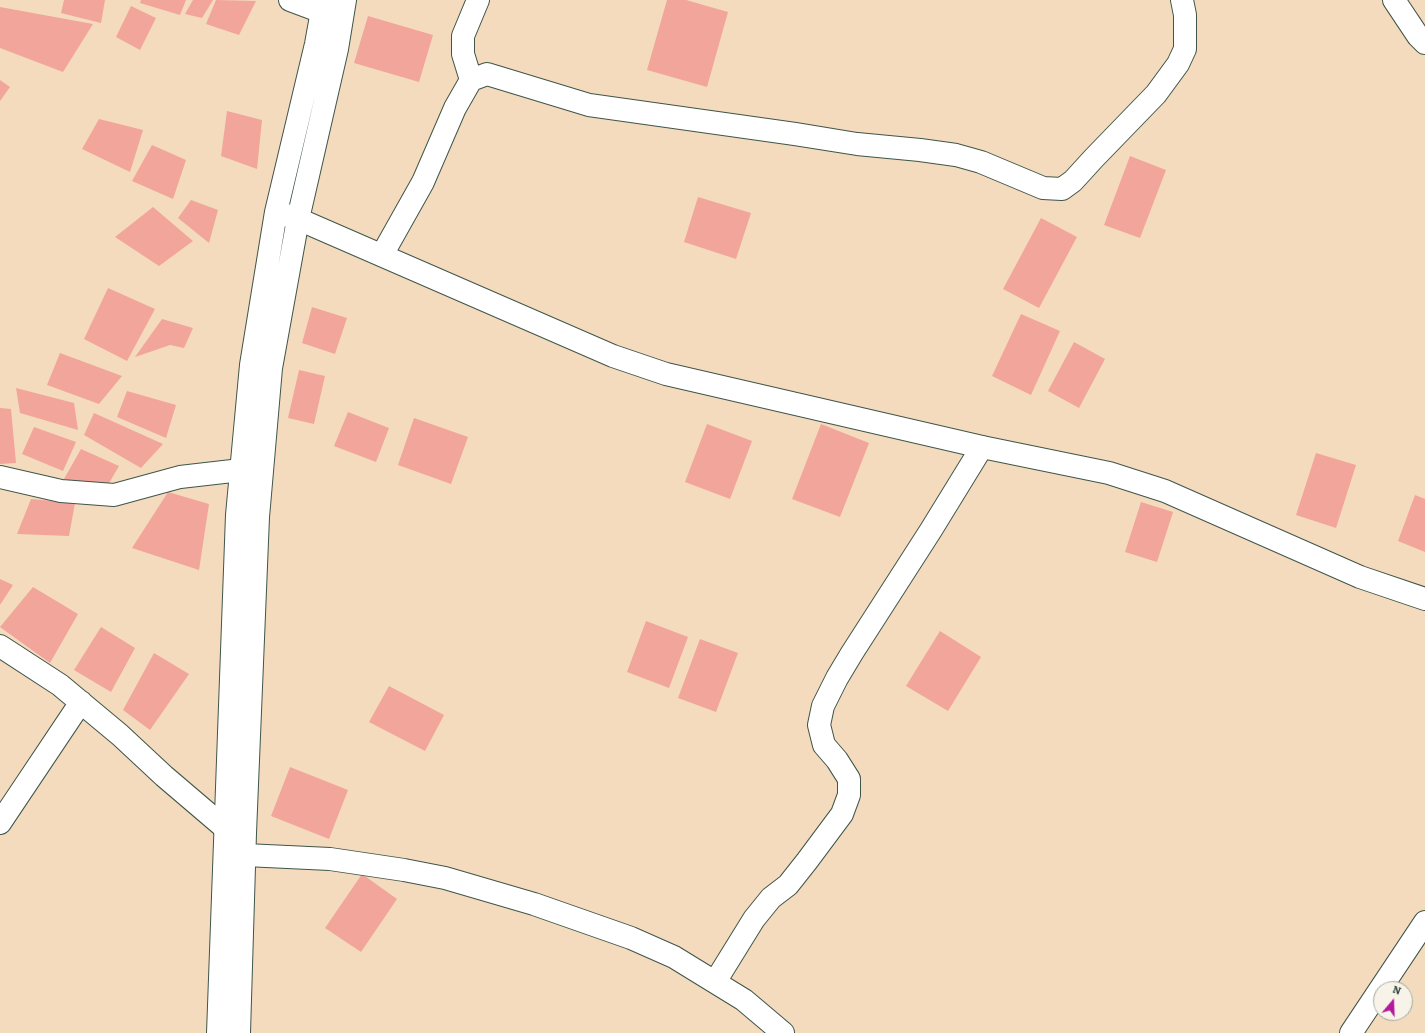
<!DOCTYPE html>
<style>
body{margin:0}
#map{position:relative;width:1425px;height:1033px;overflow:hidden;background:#f4dbbe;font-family:Alegreya,serif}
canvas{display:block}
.north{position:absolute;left:1373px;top:981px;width:40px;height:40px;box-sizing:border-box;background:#f7f3e8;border:1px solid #a1aaa0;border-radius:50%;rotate:19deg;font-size:11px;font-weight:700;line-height:16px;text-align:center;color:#1f3d34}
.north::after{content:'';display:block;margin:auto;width:14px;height:18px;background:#b5179e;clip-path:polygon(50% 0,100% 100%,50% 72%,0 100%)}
</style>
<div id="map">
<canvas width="1425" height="1033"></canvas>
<div class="north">N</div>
</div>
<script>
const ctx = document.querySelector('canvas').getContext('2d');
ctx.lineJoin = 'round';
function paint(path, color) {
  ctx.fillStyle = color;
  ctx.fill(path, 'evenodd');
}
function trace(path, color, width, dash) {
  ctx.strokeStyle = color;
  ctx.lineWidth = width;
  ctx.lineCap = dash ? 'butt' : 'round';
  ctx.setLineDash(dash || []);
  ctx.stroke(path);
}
paint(new Path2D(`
 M64 0H105L101 23 61 13Z
 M141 0H186L180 15 140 3Z
 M193 0H213L202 18 185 14Z
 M216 0 256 1 239 35 206 24Z
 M667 0H686L728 12 707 87 647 70Z
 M131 6 156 18 140 50 116 37Z
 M0 7 93 24 63 72 0 48Z
 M368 16 433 35 419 82 354 63Z
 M0 80 10 87 0 101Z
 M227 111 262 120 257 169 221 156Z
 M99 119 143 130 130 172 82 149Z
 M152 145 186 160 173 199 132 181Z
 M1130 156 1166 170 1140 238 1104 225Z
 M698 197 751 213 736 259 684 242Z
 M191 200 218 210 209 243 178 218Z
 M153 207 193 241 159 266 115 237Z
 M1041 218 1077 237 1039 308 1003 289Z
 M108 288 155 309 127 361 84 339Z
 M312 307 347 318 335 354 302 343Z
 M1021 314 1060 331 1031 395 992 376Z
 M162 319 193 328 184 348 170 345 135 357Z
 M1074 342 1105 359 1079 408 1048 391Z
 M60 353 122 376 99 404 47 385Z
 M299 370 325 376 314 424 288 418Z
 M16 388 74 403 78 430 20 413Z
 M127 391 176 405 166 438 117 417Z
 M0 408 11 409 16 463 0 464Z
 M348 412 389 428 376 462 334 446Z
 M94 413 163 444 141 468 84 435Z
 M414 418 468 437 451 484 398 465Z
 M707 424 752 441 730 499 685 482Z
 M821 424 869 443 840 517 792 499Z
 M34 427 76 442 63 471 22 454Z
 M81 449 119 466 105 490 64 479Z
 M1316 453 1356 465 1336 528 1296 515Z
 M168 492 209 504 199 570 132 548Z
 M1415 495 1425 499V552L1398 541Z
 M31 499 75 503 69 536 17 534Z
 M1141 502 1173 512 1157 562 1125 552Z
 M0 579 13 585 0 605Z
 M33 587 78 614 50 663 0 627Z
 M646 621 688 637 669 688 627 672Z
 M101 627 135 648 111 692 74 670Z
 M940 631 981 657 948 711 906 686Z
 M700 639 738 653 716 712 678 698Z
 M154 653 189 674 150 730 123 710Z
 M389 686 444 715 425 751 369 722Z
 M290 767 348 790 329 839 271 816Z
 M362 874 397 899 361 952 325 928Z`), '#f2a59b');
const street = new Path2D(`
 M290 0 322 12
 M1394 0 1418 36 1425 43
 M471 80 463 54V36L478 0
 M382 255 423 182 455 108 471 80 487 74 589 105 795 134 857 144 920 150 956 155 981 162 1043 188 1062 189 1073 181 1094 158 1156 94 1178 64 1185 49V15L1182 0
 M0 477 61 491 114 495 180 477 241 470
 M0 646 60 685 120 735 164 776 225 828
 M0 823 81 702
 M245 855 330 859 404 870 445 878 534 904 631 938 674 957 744 1000 783 1033
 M715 982 754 919 771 898 788 885 807 861 842 814 849 795V779L837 760 824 745 819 725 823 706 837 678 852 653 931 530 982 447
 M1351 1033 1425 922`);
const secondary = new Path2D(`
 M280 213 298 219 613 356 666 374 982 447 1109 473 1165 491 1360 577 1425 599`);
const primary = new Path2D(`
 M218 1033 237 515 251 365 276 212 316 44 324 0
 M239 1033 245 833 258 517 271 368 298 219 337 49 345 0`);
trace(street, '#3f5549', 24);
trace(secondary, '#3f5549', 24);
trace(primary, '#3f5549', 24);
trace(street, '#fff', 22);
trace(secondary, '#fff', 22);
trace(primary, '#fff', 22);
</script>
